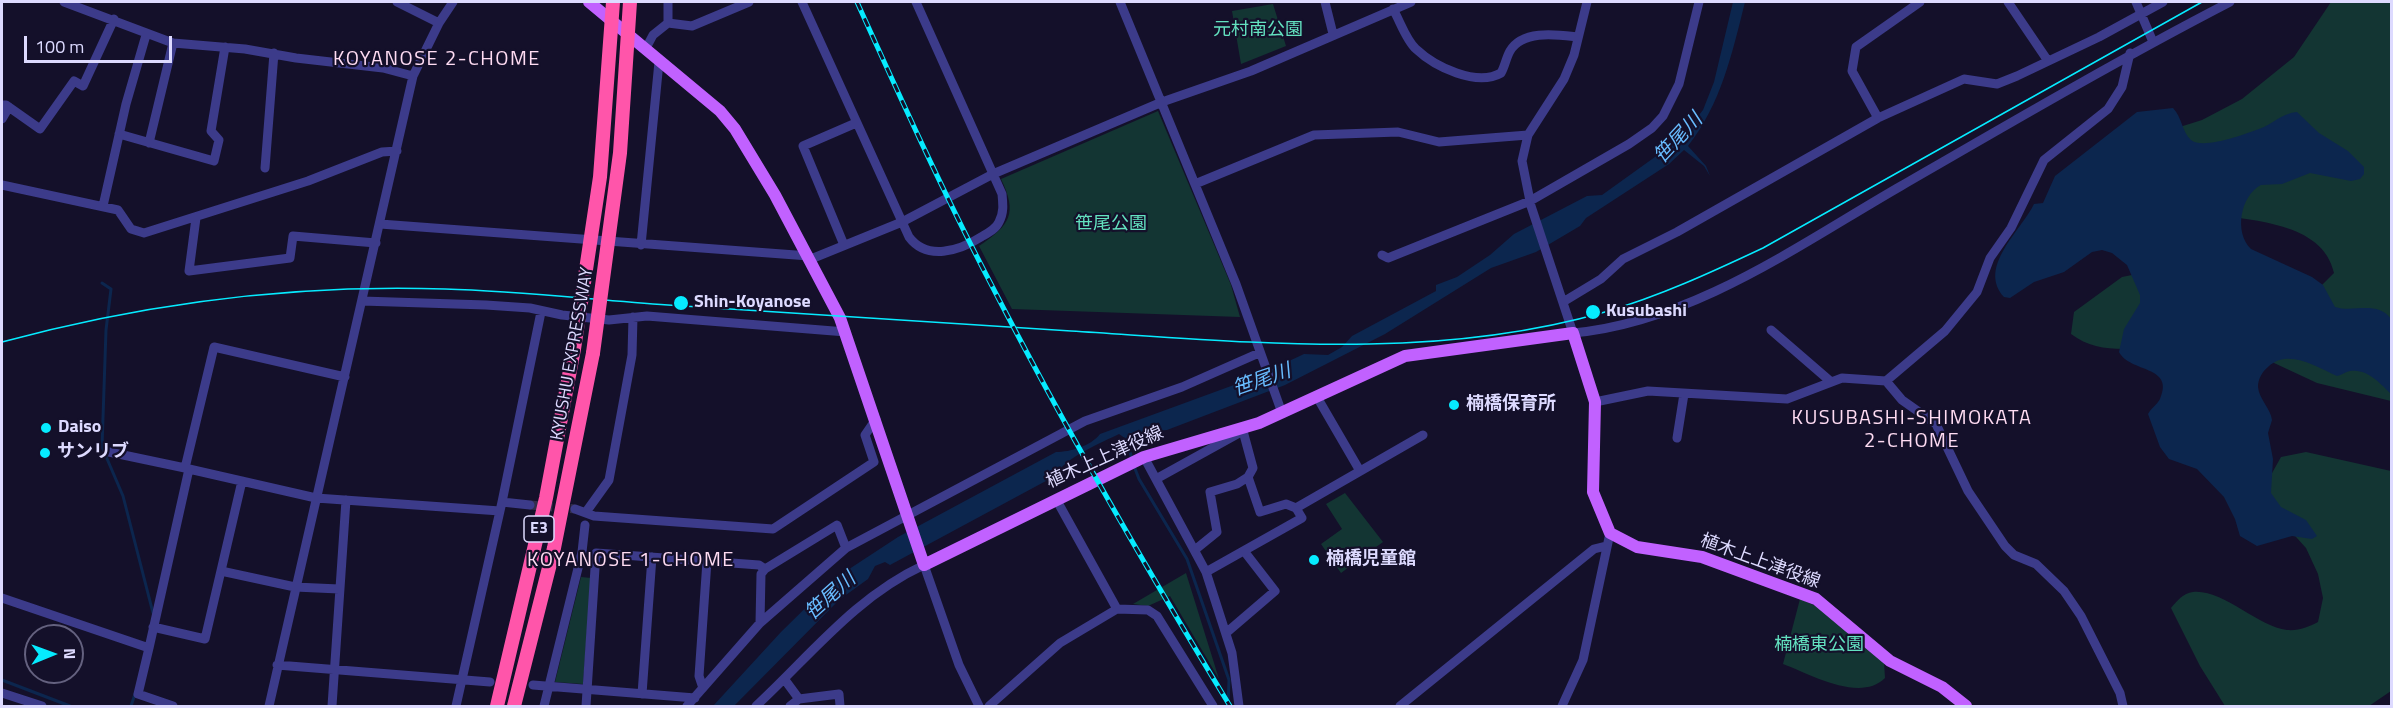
<!DOCTYPE html>
<meta charset="utf-8">
<style>
body{margin:0}
#map{position:relative;width:2393px;height:708px;overflow:hidden;background:#14102a;font-family:"Titillium Web",sans-serif}
canvas{display:block}
.frame{position:absolute;inset:0;border:3px solid #dddaff;pointer-events:none}
.north{position:absolute;left:24px;top:624px;width:60px;height:60px;box-sizing:border-box;background:#14102a;border:2px solid #64617f;border-radius:50%;rotate:89deg;font-size:16px;font-weight:700;line-height:24px;text-align:center;color:#dddaff}
.north::after{content:'';display:block;margin:auto;width:21px;height:27px;background:#06ebff;clip-path:polygon(50% 0,100% 100%,50% 72%,0 100%)}
.scale{position:absolute;left:24px;top:36px;width:148px;height:27px;box-sizing:border-box;border:3px solid #dddaff;border-top:0;padding-left:8px;font-size:18px;line-height:21px;white-space:nowrap;color:#dddaff;-webkit-text-stroke:4px #14102a;paint-order:stroke}
</style>
<div id="map">
<canvas width="2393" height="708"></canvas>
<div class="frame"></div>
<div class="north">N</div>
<div class="scale">100 m</div>
</div>
<script>
const ctx = document.querySelector('canvas').getContext('2d');
ctx.lineJoin = 'round';
function paint(path, color) {
  ctx.fillStyle = color;
  ctx.fill(path, 'evenodd');
}
function trace(path, color, width, dash) {
  ctx.strokeStyle = color;
  ctx.lineWidth = width;
  ctx.lineCap = dash ? 'butt' : 'round';
  ctx.setLineDash(dash || []);
  ctx.stroke(path);
}
function write(font, color, halo, rows, align = 'center') {
  ctx.font = font + ' "Titillium Web","Noto Sans JP",sans-serif';
  ctx.lineWidth = 4.5;
  ctx.setLineDash([]);
  ctx.textBaseline = 'middle';
  ctx.strokeStyle = halo;
  ctx.fillStyle = color;
  for (const [text, x, y, turn = 0] of rows) {
    ctx.save();
    ctx.translate(x, y);
    ctx.rotate((+turn || 0) * Math.PI / 180);
    ctx.textAlign = isNaN(turn) ? turn : align;
    if (halo) ctx.strokeText(text, 0, 0);
    ctx.fillText(text, 0, 0);
    ctx.restore();
  }
}
paint(new Path2D(`
 M2331 2H2391V401L2317 383 2229 342 2314 293 2334 273C2323 221 2249 221 2207 213L2148 137 2202 120 2242 99 2294 57Z
 M1273 4 1286 46 1241 64 1232 11Z
 M1158 111 1231 285 1240 317 1012 309 979 246C1010 225 1018 214 1001 179Z
 M2142 273 2153 275 2124 349C2104 349 2087 346 2071 334L2074 312 2122 277Z
 M2306 452 2391 471V691L2369 706H2225L2200 666 2171 608C2177 601 2183 593 2193 592 2223 589 2258 627 2287 630 2299 631 2308 627 2318 622L2323 598 2318 574 2306 548 2277 516 2267 482 2281 457Z
 M1345 493 1383 542 1341 573 1321 544 1342 529 1326 504Z
 M1186 573 1219 679 1170 596 1148 606 1133 604Z
 M581 577 591 578 583 684 555 682Z
 M1800 599 1818 607 1884 662 1885 678C1860 703 1810 674 1783 664Z`), '#133533');
paint(new Path2D(`
 M1733 2H1745C1732 54 1721 104 1688 146L1706 166 1710 176 1704 166 1684 150 1669 164 1586 218 1580 226 1536 252 1491 268 1385 334 1285 385 1167 430 1145 432 1132 443 1119 434C1105 441 1060 460 1057 475L890 565 885 562 875 566 868 579 839 600 734 706H713L781 632 837 577 898 537 1056 452C1070 452 1091 446 1100 434L1253 378 1304 354 1328 355 1342 347 1352 336 1436 291V285L1457 277 1490 255 1514 234 1587 196 1602 195 1680 139 1703 110 1714 82Z
 M2173 108C2182 117 2182 132 2191 140 2203 150 2245 134 2259 129 2273 124 2282 113 2297 112L2319 133 2348 151 2364 167V174L2360 179 2351 181 2310 173 2282 184 2261 185C2240 196 2234 233 2251 249L2312 277 2323 285 2335 307C2354 313 2377 300 2391 319V394C2381 384 2367 368 2350 371 2345 372 2342 375 2337 376 2316 367 2288 348 2268 367 2262 372 2258 379 2258 387 2259 399 2271 409 2272 420L2268 433 2273 459 2271 493 2281 507 2306 520 2317 536 2312 539 2292 536 2257 546 2240 536 2235 519 2224 497 2197 469 2169 459 2160 447 2148 414C2151 408 2157 405 2160 399 2175 365 2130 373 2119 352L2124 329 2140 303V295L2127 265 2112 253 2102 250 2092 252 2064 272 2034 282 2010 298 2004 297C1977 267 2021 231 2034 204L2043 203 2055 176 2137 112Z`), '#0c264e');
trace(new Path2D(`
 M102 283 111 289 106 330 102 447 123 496 153 613
 M1125 434 1132 459
 M1134 466 1139 479 1187 559 1229 680 1228 706
 M2 680 70 706
 M131 706 135 694`), '#0c264e', 3);
trace(new Path2D(`
 M530 505 575 509`), '#322e4a', 9, [9, 4.5]);
trace(new Path2D(`
 M64 2 173 43 245 49 296 58 383 68 413 76
 M397 2 439 23
 M802 2 909 237C927 261 959 251 981 237 988 233 996 229 999 222 1004 213 1003 204 1002 194L916 2
 M1120 2 1236 284 1282 413
 M1325 2 1333 34
 M1587 2 1574 55 1564 79 1528 135 1522 161 1531 206 1573 333C1693 322 1800 244 1901 186 2010 123 2118 60 2230 2
 M2008 2 2048 61
 M2136 2 2153 42
 M1393 9C1400 21 1406 40 1416 49 1435 67 1477 87 1501 73 1505 66 1506 58 1510 51 1523 29 1559 35 1578 37
 M668 23V2
 M645 50 653 35 668 23 692 26 749 2
 M2 105H6L40 129 74 81 83 86 114 19
 M1878 118 1852 71 1856 47 1920 2
 M2 119 9 107
 M119 134 214 161 219 140 211 131 225 47
 M149 143 173 43
 M265 168 274 53
 M1195 184 1314 135 1398 132 1439 142 1528 135
 M2 185 118 210 131 229 144 233 308 181 382 152 397 151
 M103 206 126 104 146 35
 M196 218 189 271 290 258 293 236 376 243
 M380 224 809 256
 M641 245 659 62
 M844 245 803 146 856 123
 M1382 255 1388 258 1530 201 1629 144 1652 128 1663 116 1679 84 1699 2
 M811 259 902 222 993 174 1162 102 1251 71 1411 2
 M362 301 486 305 530 308 562 315 609 320 647 316 846 332
 M1563 302 1601 279 1623 259 1677 232 1878 118 1964 79 1997 84 2017 76 2099 37 2163 2
 M1771 330 1830 381
 M1886 381 1945 331 1977 292 1990 258 2011 228 2044 160 2108 109 2122 87 2130 53
 M1317 397 1360 471
 M1595 402 1648 391 1787 399 1842 378 1886 381 1902 400 1936 424 1968 491 2005 546 2014 555 2036 564 2064 591 2081 616 2120 693 2123 706
 M1243 431 1253 468 1248 477 1260 512 1286 504 1296 508
 M1677 438 1684 394
 M109 452 185 468
 M1144 457 1206 572 1232 653 1239 706
 M189 469 316 498 500 511
 M1156 479 1241 432
 M1056 499 1117 609
 M502 502 530 505
 M575 509 594 516 773 529 874 462 865 435 876 419
 M586 512 609 480 632 355 633 317
 M1196 549 1217 532 1210 492 1237 484 1248 477
 M765 569 837 525 846 548
 M221 571 295 587 339 589
 M1206 572 1302 518 1296 508 1423 435
 M2 598 149 648 189 469 185 468 214 347 345 377
 M153 627 205 639 242 481
 M1226 633 1275 591 1244 551
 M149 648 138 694 173 706
 M277 665 490 682
 M785 680 799 699
 M533 685 695 698
 M703 688 699 676 707 561
 M2 693 42 706
 M642 694 652 557
 M269 706 413 76 439 23 453 2
 M332 706 346 500
 M456 706 502 502 541 312
 M544 706 582 552 585 525
 M586 706 596 553 759 565 765 569 761 574 760 623
 M687 706 760 623 846 548 1085 421 1182 387 1259 353
 M756 706C810 656 855 597 924 565L959 665 979 706
 M790 706 799 699 839 694 840 706
 M989 706 1060 643 1117 609 1148 610 1157 616 1213 706
 M1400 706 1594 549 1606 546
 M1562 706 1583 660 1610 533`), '#3c3b8a', 9);
trace(new Path2D(`
 M589 2 720 111 735 129 775 195 840 318 924 565 1144 457 1259 423 1405 356 1573 333 1595 402 1593 492 1610 533 1637 547 1702 557 1816 599 1890 661 1942 687 1966 706`), '#c161ff', 12);
trace(new Path2D(`
 M497 706 546 498 574 349
 M514 706 554 548 593 353`), '#f5a', 14);
trace(new Path2D(`
 M2 342C146 303 295 284 445 289 519 291 594 300 668 305 802 314 936 323 1071 331 1249 342 1431 362 1605 312 1660 296 1712 272 1763 248L2202 2`), '#06ebff', 1.5);
const rail = new Path2D(`
 M857 2C900 97 943 192 991 284 1065 428 1146 568 1230 706`);
trace(rail, '#06ebff', 5);
trace(rail, '#14102a', 3, [9]);
trace(new Path2D(`
 M574 349 600 177 613 2
 M593 353 620 153 630 2`), '#f5a', 14);
for (const [x, y, r, color] of [
 [681,303,8,"#06ebff"],
 [1593,312,8,"#06ebff"],
 [1454,405,6,"#06ebff"],
 [46,428,6,"#06ebff"],
 [45,453,6,"#06ebff"],
 [1314,560,6,"#06ebff"]
]) {
  const dot = new Path2D();
  dot.arc(x, y, r, 0, 2 * Math.PI);
  ctx.fillStyle = color;
  ctx.fill(dot);
  trace(dot, '#14102a', 2);
}
for (const [x, y, w] of [
 [539,529,30]
]) {
  const box = new Path2D();
  box.roundRect(x - w / 2, y - 13, w, 26, 4.5);
  ctx.fillStyle = '#14102a';
  ctx.fill(box);
  trace(box, '#dddaff', 1.5);
}
write('bold 16px', '#dddaff', null, [
 ["E3",539,529]
]);
write('18px', '#63e2c0', '#14102a', [
 ["元村南公園",1258,31],
 ["笹尾公園",1111,225],
 ["楠橋東公園",1819,646]
]);
write('bold 18px', '#dddaff', '#14102a', [
 ["Shin-Koyanose",694,303],
 ["Kusubashi",1606,312],
 ["楠橋保育所",1466,405],
 ["Daiso",58,428],
 ["サンリブ",57,453],
 ["楠橋児童館",1326,560]
], 'left');
write('18px', '#dddaff', '#14102a', [
 ["KYUSHU EXPRESSWAY",573,354,-80],
 ["植木上上津役線",1105,458,-24],
 ["植木上上津役線",1760,562,20]
]);
ctx.letterSpacing = '1.5px';
write('20px', '#ffdcf3', '#14102a', [
 ["KOYANOSE 2-CHOME",437,60],
 ["KUSUBASHI-SHIMOKATA",1912,419],
 ["2-CHOME",1912,442],
 ["KOYANOSE 1-CHOME",631,561]
]);
ctx.letterSpacing = '0px';
write('italic 20px', '#68bcff', '#14102a', [
 ["笹尾川",1679,139,-47],
 ["笹尾川",1262,381,-19],
 ["笹尾川",831,597,-42]
]);
</script>
